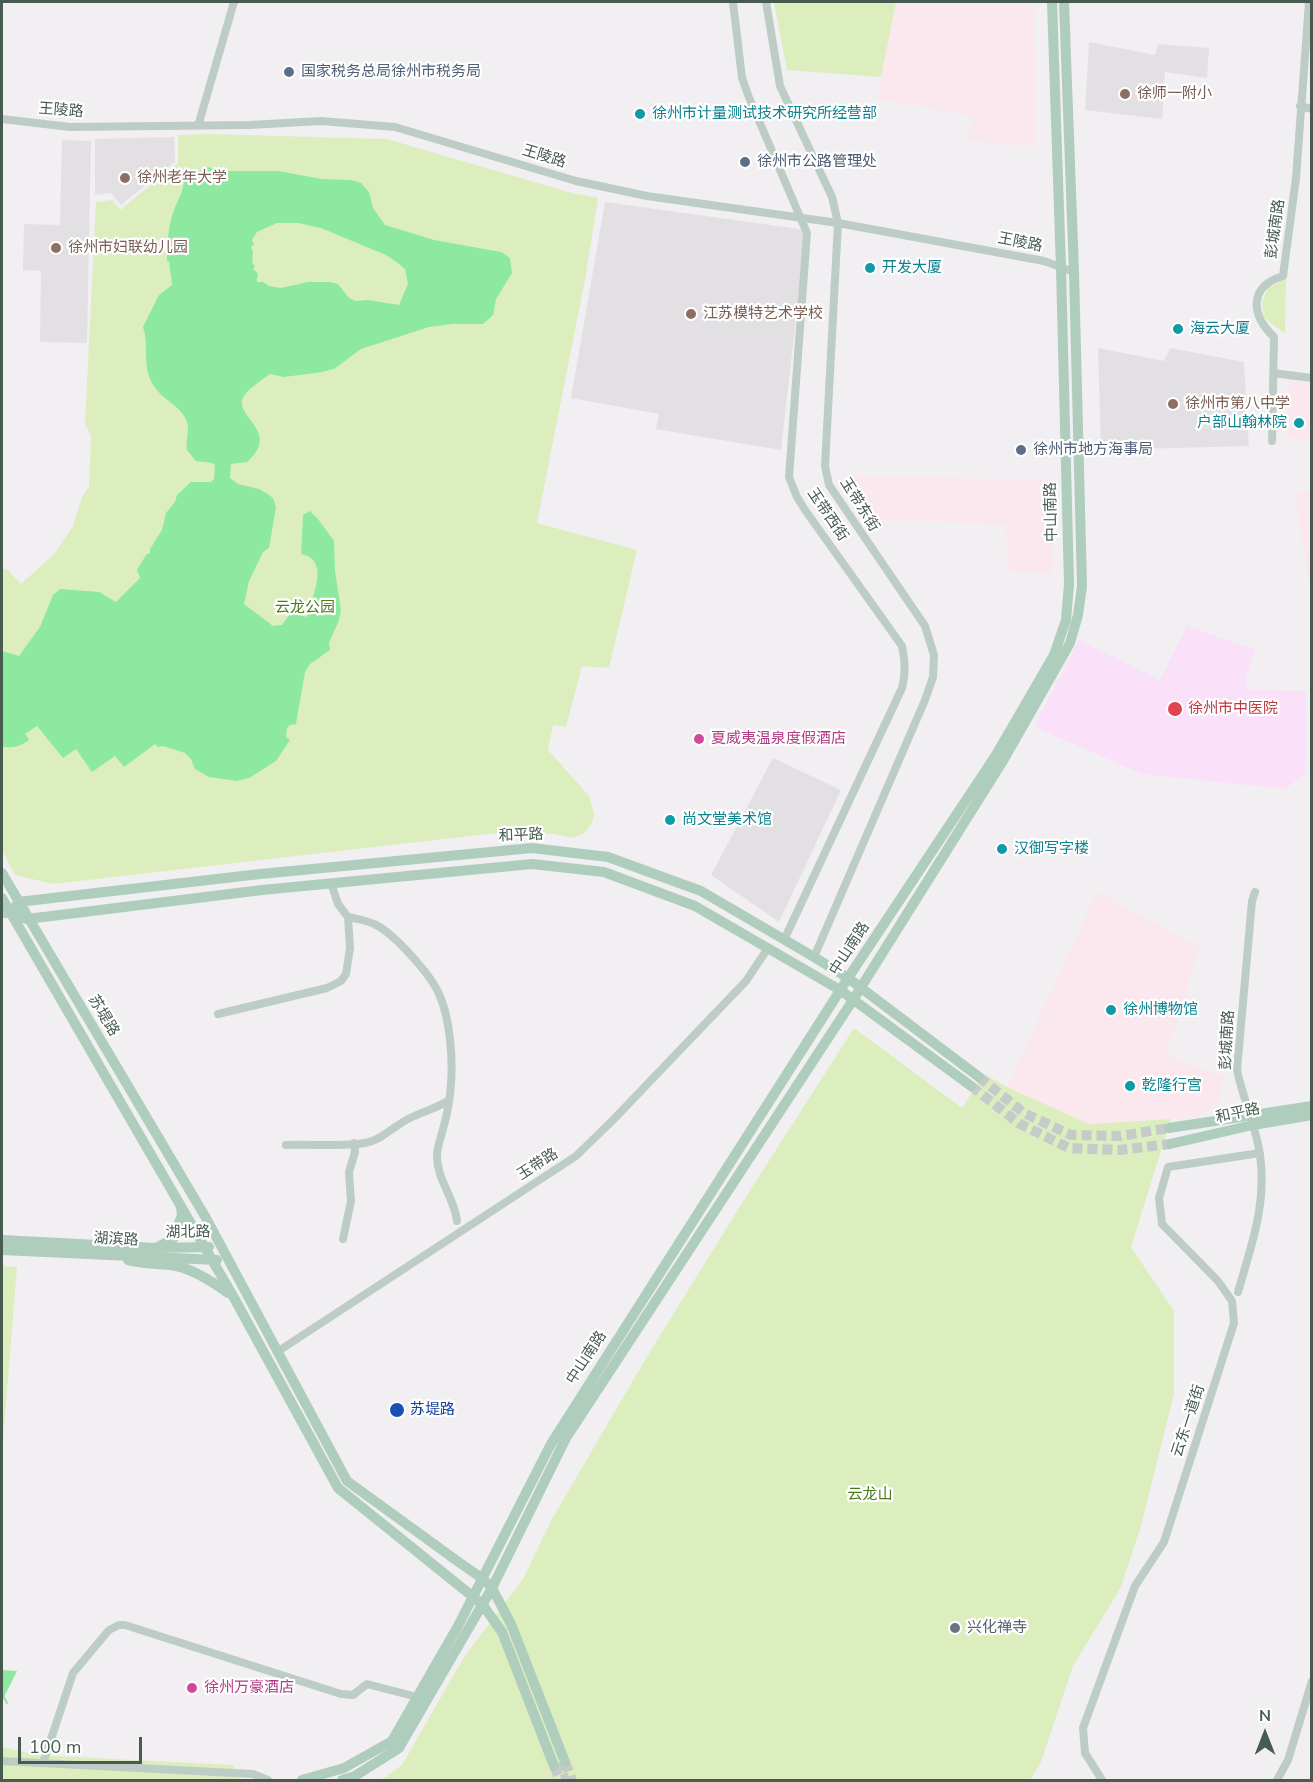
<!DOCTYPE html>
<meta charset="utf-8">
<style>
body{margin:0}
#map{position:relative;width:1313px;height:1782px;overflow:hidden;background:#f1eff1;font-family:"Nunito Sans",sans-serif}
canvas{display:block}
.frame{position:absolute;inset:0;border:3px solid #475b51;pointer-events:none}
.north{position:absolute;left:1235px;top:1704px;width:60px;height:60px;-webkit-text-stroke:4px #fff;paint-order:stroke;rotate:0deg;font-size:16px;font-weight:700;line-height:24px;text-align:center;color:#475b51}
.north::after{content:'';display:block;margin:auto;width:21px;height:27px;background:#475b51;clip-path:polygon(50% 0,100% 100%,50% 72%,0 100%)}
.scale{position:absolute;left:18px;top:1737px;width:124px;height:27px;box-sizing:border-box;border:3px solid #475b51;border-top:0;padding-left:8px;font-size:18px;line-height:21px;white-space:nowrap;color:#475b51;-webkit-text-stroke:4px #fff;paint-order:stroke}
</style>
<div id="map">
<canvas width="1313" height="1782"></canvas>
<div class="frame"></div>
<div class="north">N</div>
<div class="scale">100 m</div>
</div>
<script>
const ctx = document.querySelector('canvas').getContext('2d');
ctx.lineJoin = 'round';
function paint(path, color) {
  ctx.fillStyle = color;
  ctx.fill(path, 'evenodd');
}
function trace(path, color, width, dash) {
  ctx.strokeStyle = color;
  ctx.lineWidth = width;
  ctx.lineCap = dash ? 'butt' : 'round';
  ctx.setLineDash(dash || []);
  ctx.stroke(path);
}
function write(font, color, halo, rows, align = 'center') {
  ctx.font = font + ' "Nunito Sans","Noto Sans SC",sans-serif';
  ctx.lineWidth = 4.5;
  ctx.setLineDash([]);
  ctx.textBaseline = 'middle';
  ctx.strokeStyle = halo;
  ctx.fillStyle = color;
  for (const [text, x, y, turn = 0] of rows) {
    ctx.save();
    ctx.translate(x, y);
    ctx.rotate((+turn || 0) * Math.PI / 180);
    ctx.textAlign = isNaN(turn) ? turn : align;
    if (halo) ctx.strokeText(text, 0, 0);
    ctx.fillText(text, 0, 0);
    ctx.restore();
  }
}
paint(new Path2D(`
 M896 2H1034L1036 145 1022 146 968 140 972 116 877 99Z
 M1289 381 1311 382V440L1286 437Z
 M853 476 1052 480 1053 574 1007 572 1006 525 856 518Z
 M1311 492H1312L1311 592 1294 493Z
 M1097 892 1200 947 1166 1055 1224 1077 1217 1107 1193 1118 1089 1124 1007 1087Z`), '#fbe8ee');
paint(new Path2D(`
 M1089 42 1155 55 1158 44 1209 48 1207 78 1165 72 1162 119 1085 110Z
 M174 137 175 162 121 205 111 193 95 195V139Z
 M62 140 91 141 87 343 40 342 41 271 23 270 24 224 60 225Z
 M605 202 806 230 781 450 656 429 659 414 571 398Z
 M1098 348 1164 361 1170 348 1244 362 1249 446 1101 450Z
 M773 758 841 790 779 922 711 875Z`), '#e2e0e3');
paint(new Path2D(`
 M1187 626 1255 650 1246 678V690L1306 691 1305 774 1285 789 1142 774 1034 727 1079 640 1160 680Z`), '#fae0f8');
paint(new Path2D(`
 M774 2H896L881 77 787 70Z
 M206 134 387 139 572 193 598 198 586 274 537 523 637 550 609 668 582 666 566 727 553 725 548 750 589 796 594 814 592 823 583 834 572 838 554 834 505 832 53 884 15 875 2 850V571L6 568 21 584 55 553 73 526 82 497 89 487 91 436 85 424 96 202 112 200 120 210 178 163V135Z
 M1286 279 1285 333 1274 326 1264 317 1262 302 1268 288Z
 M854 1028 962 1108 984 1074 1007 1087 1089 1124 1171 1119 1131 1247 1174 1311V1394L1141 1526 1121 1587 1073 1666 1041 1762 1030 1780H381L402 1765 464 1657 523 1579 552 1519 645 1360 742 1203Z
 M2 1266 17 1267 2 1454Z
 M2 1747 37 1755 233 1765 241 1780H2Z`), '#dceebe');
paint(new Path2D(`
 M207 167 229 171H278L322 179 351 180 361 183 369 192 373 208 385 225 434 240 501 252 510 258 512 273 496 299 493 315 483 324H452L429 327 361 349 334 369 322 372 284 377 270 374C262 380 250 387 244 396 231 416 283 431 247 462L231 464 230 478 238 484 259 489 266 493 273 498 276 507 269 548 263 552 249 581 244 604 273 626 282 625 291 612 307 617C312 596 331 560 301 554L303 515 310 511 318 519 334 541 335 571 341 610 339 620 329 643 330 650 310 664 305 672 296 724 290 725 287 728 286 737 290 740 276 761 249 778 237 781 209 777 195 769 191 759 185 753 163 746 158 747 155 744 124 767 115 756 92 772 76 749 63 758 37 726 25 734 29 740C19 747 13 748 2 747V651L19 656 40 627 53 595 60 589 99 592 116 602 140 578 137 570 146 555 150 553V549L162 530 166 513 175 502 177 495 191 482H211L214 479 215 465 212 463 196 461 187 450C185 440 190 432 187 422 181 404 158 399 150 379 143 363 149 344 143 327L159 295 172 285 169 261H167C167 245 168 231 172 216 175 205 185 189 184 179ZM277 223H298L321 228 386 255 398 263 405 269 408 284 399 305 368 300 356 301 349 298 338 284 330 282H308L281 288 269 286 263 282H258L256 280 258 277 257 272 253 270 255 266 252 263 253 253 251 247 254 244 252 240 257 232Z
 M2 1670 17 1671 2 1701Z`), '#8ce99f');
trace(new Path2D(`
 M2 1694 7 1703`), '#8ce99f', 2);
trace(new Path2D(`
 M559 1763 566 1780`), '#c6cac9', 8, [8, 4]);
trace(new Path2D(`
 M979 1077 1024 1113 1071 1135 1120 1136 1169 1128
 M971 1086 1020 1124 1069 1148 1119 1150 1170 1144
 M565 1762 572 1780
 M554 1766 560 1780`), '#c6cac9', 10, [10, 5]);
trace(new Path2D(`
 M733 2 742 78 748 95 807 233 789 477 797 497 805 510 902 646C905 661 906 673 902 688L784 940
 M766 2 780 86 832 197 838 223 825 466 829 485 925 626 934 655 933 677 925 700 814 957
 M1300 106 1312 109
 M2 119 70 127 249 125 321 121 395 127 576 181 647 196 838 223 1044 261 1074 272
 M198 126 234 2
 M1273 373 1312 378
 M1272 441 1274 337C1251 315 1248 287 1283 276L1296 178 1309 2
 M2 914H11
 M348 917C357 919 366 920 374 924 393 932 431 975 439 994 450 1018 453 1058 451 1084 450 1099 447 1115 443 1129 441 1138 437 1146 437 1156 437 1181 454 1196 457 1221
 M218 1014 327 988 341 981 346 974 350 948 348 917 338 904 331 883
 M286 1145C312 1144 340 1147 365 1143 382 1140 395 1125 410 1118 423 1112 436 1108 448 1101
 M343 1239 351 1201 349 1172 355 1152 354 1143
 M1238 1292C1251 1246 1267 1205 1260 1155 1256 1126 1243 1099 1237 1070L1252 901 1255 892
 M277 1352 576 1156 613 1120 746 981 768 948
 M2 1761 253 1774 268 1780
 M43 1763 73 1673 109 1630 119 1625H125L341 1694 353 1695 367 1684 417 1697
 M1102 1780 1085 1753 1083 1728 1135 1586 1164 1542 1234 1323 1232 1301 1218 1281 1162 1224 1159 1198 1168 1167 1260 1153
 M1277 1780 1288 1760 1312 1681`), '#bdcdc5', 8);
trace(new Path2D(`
 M2 873 206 1218 347 1481 460 1563 483 1579 492 1588 511 1624 565 1762
 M2 898 233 1296 338 1488 482 1604 502 1632 554 1766
 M971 1086 840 990 695 906 604 872 532 864 262 890 27 919 11 914 18 902 260 874 532 848 608 857 701 891 814 957 848 978 979 1077
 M1169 1128 1312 1106
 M1170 1144 1253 1125 1312 1115
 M2 1240 156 1248 209 1247
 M158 1247 173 1239 182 1215 181 1207
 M2 1250 217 1260
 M128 1260C144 1265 160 1263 176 1266 195 1270 213 1282 228 1293
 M302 1780 344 1768 392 1741 458 1626 551 1444 848 978 996 755 1054 655 1066 620 1069 584 1061 268 1052 2
 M342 1780 355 1776 399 1748 492 1588 566 1438 853 1000 1004 759 1070 643 1078 615 1082 586 1074 272 1064 2`), '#afcdbd', 10);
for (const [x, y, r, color] of [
 [289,72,6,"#5c6f8a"],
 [1125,94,6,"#8d6e63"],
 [640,114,6,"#0f9aa8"],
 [745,162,6,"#5c6f8a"],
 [125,178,6,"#8d6e63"],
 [56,248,6,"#8d6e63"],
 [870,268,6,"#0f9aa8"],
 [691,314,6,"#8d6e63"],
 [1178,329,6,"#0f9aa8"],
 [1173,404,6,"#8d6e63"],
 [1299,423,6,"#0f9aa8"],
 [1021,450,6,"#5c6f8a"],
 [1175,709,8,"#e0444e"],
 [699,739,6,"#d1479c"],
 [670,820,6,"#0f9aa8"],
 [1002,849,6,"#0f9aa8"],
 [1111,1010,6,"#0f9aa8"],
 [1130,1086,6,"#0f9aa8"],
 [397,1410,8,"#1a4fb4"],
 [955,1628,6,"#6b7280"],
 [192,1688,6,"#d1479c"]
]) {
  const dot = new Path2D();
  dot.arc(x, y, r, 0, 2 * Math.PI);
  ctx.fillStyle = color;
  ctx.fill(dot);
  trace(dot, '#fff', 2);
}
write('15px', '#4e5e75', '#fff', [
 ["国家税务总局徐州市税务局",301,72],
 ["徐州市公路管理处",757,162],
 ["徐州市地方海事局",1033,450]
], 'left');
write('15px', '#785e54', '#fff', [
 ["徐师一附小",1137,94],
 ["徐州老年大学",137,178],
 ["徐州市妇联幼儿园",68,248],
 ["江苏模特艺术学校",703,314],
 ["徐州市第八中学",1185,404]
], 'left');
write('15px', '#475b51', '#fff', [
 ["王陵路",61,111,4],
 ["王陵路",544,157,17],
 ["彭城南路",1276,229,-82],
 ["王陵路",1020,243,11],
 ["玉带东街",859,505,58],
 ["中山南路",1052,512,-91],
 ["玉带西街",827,515,56],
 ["和平路",521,836,-2],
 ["中山南路",850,949,-57],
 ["苏堤路",103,1016,59],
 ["彭城南路",1228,1040,-87],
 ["和平路",1238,1114,-12],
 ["玉带路",538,1165,-33],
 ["湖北路",188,1233,-1],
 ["湖滨路",116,1240,3],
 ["中山南路",587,1358,-57],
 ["云东一道街",1189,1421,-72]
]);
write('15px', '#0d838f', '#fff', [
 ["徐州市计量测试技术研究所经营部",652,114],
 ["开发大厦",882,268],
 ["海云大厦",1190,329],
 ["户部山翰林院",1287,423,"right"],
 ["尚文堂美术馆",682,820],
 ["汉御写字楼",1014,849],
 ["徐州博物馆",1123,1010],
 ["乾隆行宫",1142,1086]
], 'left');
write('15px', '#4b7b1a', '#fff', [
 ["云龙公园",305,608],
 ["云龙山",870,1495]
]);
write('15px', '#be3a42', '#fff', [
 ["徐州市中医院",1188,709]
], 'left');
write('15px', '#b23c85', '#fff', [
 ["夏威夷温泉度假酒店",711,739],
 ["徐州万豪酒店",204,1688]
], 'left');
write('15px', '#164399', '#fff', [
 ["苏堤路",410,1410]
], 'left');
write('15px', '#5b616d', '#fff', [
 ["兴化禅寺",967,1628]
], 'left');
</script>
